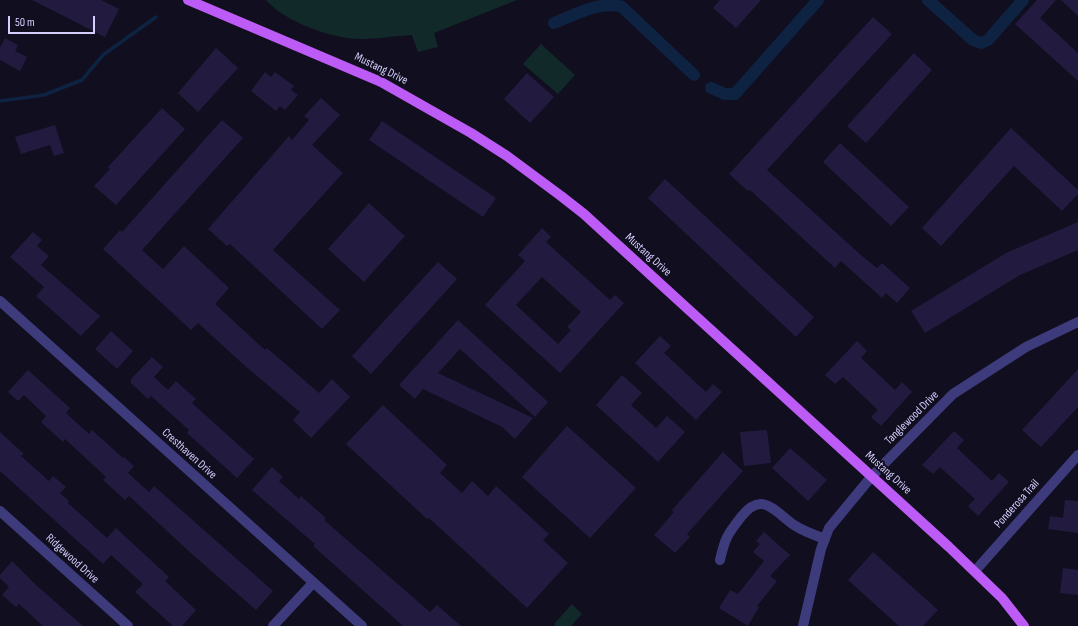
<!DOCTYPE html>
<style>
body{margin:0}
#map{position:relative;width:1078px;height:626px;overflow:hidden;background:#110e1f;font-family:"Sofia Sans Condensed",sans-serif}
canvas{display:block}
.scale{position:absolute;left:8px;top:16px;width:87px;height:18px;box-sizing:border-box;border:2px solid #d4cefd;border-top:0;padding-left:5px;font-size:12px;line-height:14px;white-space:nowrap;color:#d4cefd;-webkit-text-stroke:3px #110e1f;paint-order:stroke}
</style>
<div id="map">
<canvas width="1078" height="626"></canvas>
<div class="scale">50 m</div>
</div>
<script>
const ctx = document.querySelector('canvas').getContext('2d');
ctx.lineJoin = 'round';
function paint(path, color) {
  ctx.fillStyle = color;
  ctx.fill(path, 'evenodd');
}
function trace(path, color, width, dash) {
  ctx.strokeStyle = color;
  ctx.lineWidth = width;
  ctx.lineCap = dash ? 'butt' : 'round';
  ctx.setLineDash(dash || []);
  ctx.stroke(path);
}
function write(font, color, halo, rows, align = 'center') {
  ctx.font = font + ' "Sofia Sans Condensed",sans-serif';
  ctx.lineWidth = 4;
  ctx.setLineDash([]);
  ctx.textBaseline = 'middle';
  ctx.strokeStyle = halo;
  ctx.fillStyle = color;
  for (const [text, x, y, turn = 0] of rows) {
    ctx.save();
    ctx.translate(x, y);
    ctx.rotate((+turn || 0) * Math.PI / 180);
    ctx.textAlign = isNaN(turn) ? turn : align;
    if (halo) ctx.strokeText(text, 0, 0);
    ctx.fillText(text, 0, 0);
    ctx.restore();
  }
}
paint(new Path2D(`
 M266 0H517L434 33 438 47 418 52 412 35C391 36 368 41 347 38 319 33 285 21 266 0Z
 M541 44 575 75 558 94 523 64Z
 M572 604 582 614 571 626H556L554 624Z`), '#112928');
trace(new Path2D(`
 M0 101 44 95 82 80 103 55 156 17`), '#0e2242', 3.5);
trace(new Path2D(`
 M928 0 973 40 981 43 988 40 1023 0
 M554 23C574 15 601 0 622 7L694 75
 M711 88 725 94H735L818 0`), '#0e2242', 12);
paint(new Path2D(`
 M32 0H101L119 9 105 37Z
 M720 0H761L736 28 713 8Z
 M1037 0H1056L1040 18 1078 53V81L1015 24Z
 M1061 0H1078V16Z
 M873 17 892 34 767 170 862 256 877 268 882 263 910 288 897 303 886 293 882 298 841 261 835 268 750 190 748 191 729 174Z
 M5 38 18 45 15 51 27 57 20 71 0 60V47Z
 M216 48 238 68 198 112 178 93Z
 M914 53 932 70 866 143 847 126Z
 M265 72 271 77 275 72 294 86 291 90 298 95 285 110 280 106 276 111 251 91Z
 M527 73 554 97 530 123 504 99Z
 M321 98 340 115 312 145 343 173 273 250 340 310 322 329 230 244 227 246 208 229 289 136 292 140 309 120 304 116Z
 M162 108 185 129 116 205 94 186 110 169 108 167Z
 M222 120 243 138 142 250 163 269 184 246 229 288 215 304 265 350 267 348 319 393 332 379 350 397 311 438 293 420 300 412 244 365 198 323 191 330 103 249 120 230 122 232Z
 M382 121 496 198 483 217 369 140Z
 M55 125 64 153 54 156 50 145 21 154 15 137Z
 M1011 128 1078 190V194L1062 211 1014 166 941 246 922 228Z
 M840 143 909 207 891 226 823 162Z
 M665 179 814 317 796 337 648 198Z
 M369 203 405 236 364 282 328 249Z
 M1078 222V250L1020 275 925 333 911 311 1006 253Z
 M542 228 551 237 546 242 610 300 615 295 624 303 560 373 485 305 525 261 518 255ZM542 277 581 312 567 327 571 330 558 344 516 305Z
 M33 232 42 240 37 246 49 256 41 265 100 316 81 336 36 296 44 287 10 257Z
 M438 262 457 279 371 374 352 356Z
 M458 320 548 402 535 417 460 349 438 373 533 418 515 439 502 427 423 389 415 399 399 385Z
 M111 331 133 351 117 369 95 349Z
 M660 336 671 346 664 353 706 392 713 384 722 392 696 420 635 363Z
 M857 341 867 351 861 358 895 390 902 382 912 392 881 426 871 417 878 410 843 377 835 384 825 375Z
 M152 357 163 367 154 377 168 390 176 381 196 399 192 403 254 459 237 478 187 433 189 430 151 396 148 399 131 383V379Z
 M1078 369V407L1041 447 1022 430Z
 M28 370 70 408 66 413 89 434 92 430 123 458 124 457 134 466 128 473 149 492 154 486 273 591 256 610 193 555 129 496 125 500 103 480 106 477 65 439 63 442 41 422 46 416 24 395 18 401 8 392Z
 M622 375 642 393 631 405 656 428 667 416 685 432 658 462 596 405Z
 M383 405 447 465 440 473 462 493 472 481 488 496 496 486 549 534 543 540 568 563 527 608 429 518 427 519 346 444Z
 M567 426 636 488 590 538 522 477Z
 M767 430 771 463 744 466 740 432Z
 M954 431 964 440 957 448 992 481 999 473 1009 482 978 516 968 506 975 499 940 467 933 474 922 465Z
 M0 432 24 454 21 456 49 481 53 476 66 487 60 493 69 501 68 503 107 538 116 528 169 577 165 581 196 610 182 626H173L135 592 143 584 111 555 103 564 0 471Z
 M790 448 827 480 808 501 772 468Z
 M723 452 743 471 687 534 690 537 675 553 654 535 674 512 672 510Z
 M272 467 283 477 279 481 299 499 301 496 326 518 324 520 430 612 437 605 461 626H403L313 546 315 544 252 490Z
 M1065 500 1078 501V533L1048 529 1050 516 1063 518Z
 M764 532 790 555 770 576 777 581 757 606 759 607 748 626 719 608 730 590 738 594 764 561 753 552 760 544 756 541Z
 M873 552 938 610 923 626H899L848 580Z
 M12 561 36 585 83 626H43L19 604 16 607 2 595 9 587 0 578V575Z
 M1063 568 1078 570V595L1060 593Z`), '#221b3f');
trace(new Path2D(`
 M0 301 362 626
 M0 511 128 626
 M720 560C725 538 727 535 741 517 762 490 774 511 794 525 803 531 814 535 825 539
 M975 571 1078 455
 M273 626 313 583
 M803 626 821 549 829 528 872 476 953 394 1026 347 1078 322`), '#3d3b7c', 10);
trace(new Path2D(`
 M188 0 381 82 471 133 507 156 561 196 584 214 666 289 949 547 1002 598 1024 626`), '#bd5bf7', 10);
write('12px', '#d4cefd', '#110e1f', [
 ["Mustang Drive",381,69,26],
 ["Mustang Drive",648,255,42],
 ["Tanglewood Drive",912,418,-45],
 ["Cresthaven Drive",189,454,42],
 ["Mustang Drive",888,473,42],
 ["Ponderosa Trail",1017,504,-48],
 ["Ridgewood Drive",72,559,42]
]);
</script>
